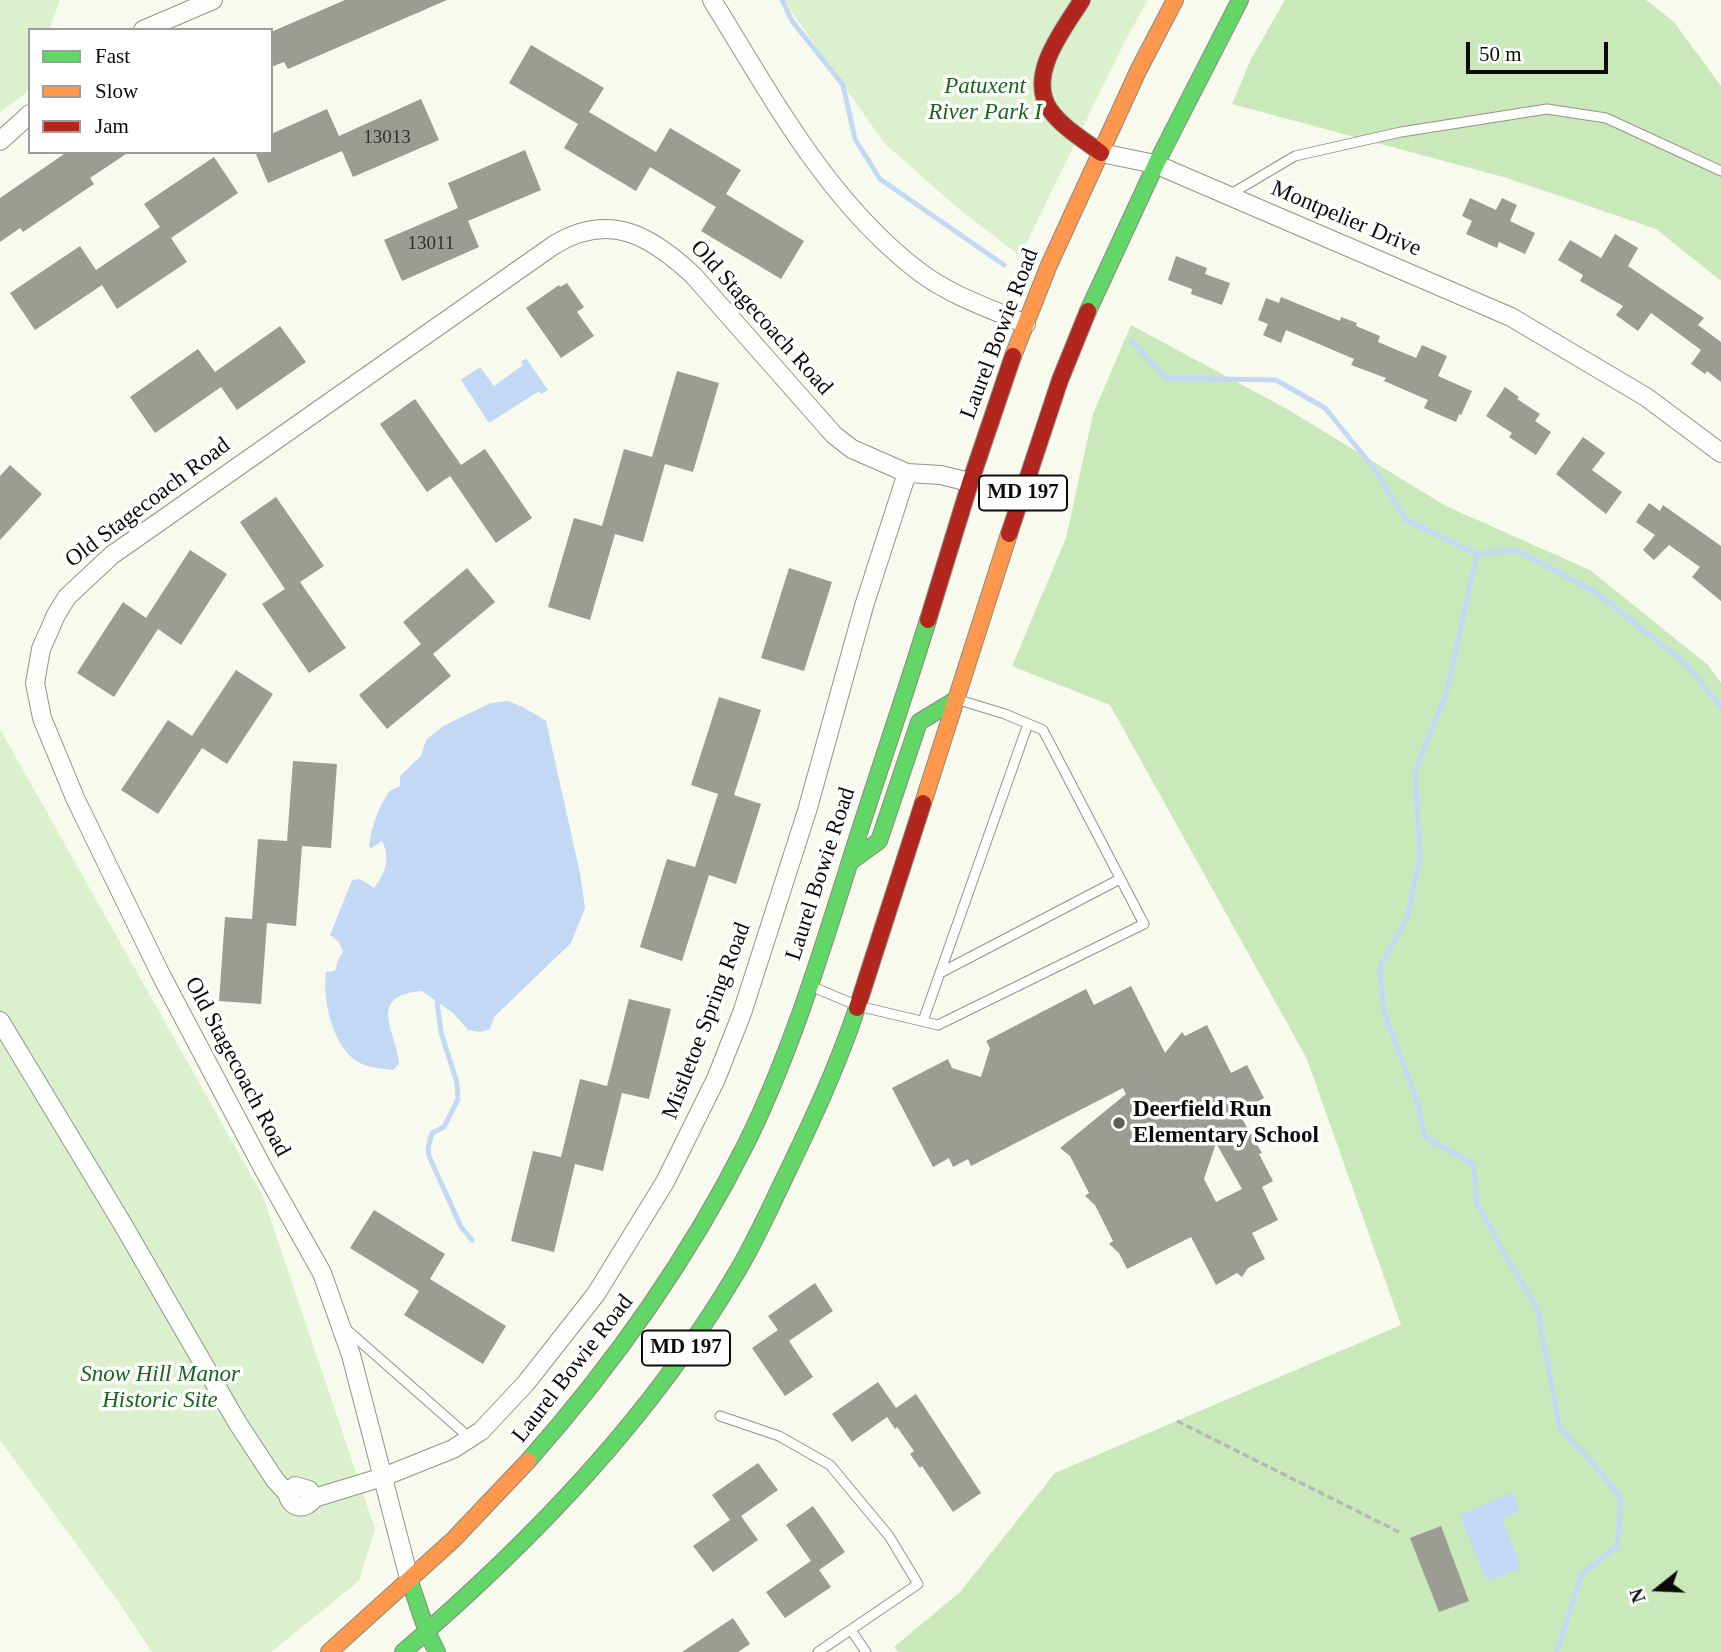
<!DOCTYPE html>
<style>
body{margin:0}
#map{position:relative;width:1721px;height:1652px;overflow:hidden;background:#f9faee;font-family:Georgia,serif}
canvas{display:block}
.legend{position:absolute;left:28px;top:28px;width:245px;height:126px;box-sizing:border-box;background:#fff;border:2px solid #9d9d9d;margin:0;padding:9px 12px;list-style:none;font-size:21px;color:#0b0b0b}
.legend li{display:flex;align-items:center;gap:14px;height:35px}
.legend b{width:35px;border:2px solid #9d9d9d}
.north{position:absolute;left:1623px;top:1554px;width:70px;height:70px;-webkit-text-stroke:5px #fff;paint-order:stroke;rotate:252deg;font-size:19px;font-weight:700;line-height:28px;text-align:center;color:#0b0b0b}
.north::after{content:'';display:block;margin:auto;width:24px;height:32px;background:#0b0b0b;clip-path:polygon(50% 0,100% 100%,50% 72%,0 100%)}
.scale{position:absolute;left:1466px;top:42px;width:142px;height:32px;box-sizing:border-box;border:4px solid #0b0b0b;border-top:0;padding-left:9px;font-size:21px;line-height:24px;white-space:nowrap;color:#0b0b0b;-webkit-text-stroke:5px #fff;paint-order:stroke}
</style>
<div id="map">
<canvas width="1721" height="1652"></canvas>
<ul class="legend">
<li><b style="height:9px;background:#63d668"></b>Fast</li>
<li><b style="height:9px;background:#ff974d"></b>Slow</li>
<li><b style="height:9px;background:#b3261e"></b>Jam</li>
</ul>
<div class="north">N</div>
<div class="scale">50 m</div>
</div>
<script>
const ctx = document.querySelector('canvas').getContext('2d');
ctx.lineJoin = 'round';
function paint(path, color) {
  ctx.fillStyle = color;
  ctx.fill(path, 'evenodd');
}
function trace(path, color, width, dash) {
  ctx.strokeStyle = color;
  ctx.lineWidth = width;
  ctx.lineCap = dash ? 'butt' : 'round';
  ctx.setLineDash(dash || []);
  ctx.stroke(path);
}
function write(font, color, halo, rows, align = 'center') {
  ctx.font = font + ' Georgia,serif';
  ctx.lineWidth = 7;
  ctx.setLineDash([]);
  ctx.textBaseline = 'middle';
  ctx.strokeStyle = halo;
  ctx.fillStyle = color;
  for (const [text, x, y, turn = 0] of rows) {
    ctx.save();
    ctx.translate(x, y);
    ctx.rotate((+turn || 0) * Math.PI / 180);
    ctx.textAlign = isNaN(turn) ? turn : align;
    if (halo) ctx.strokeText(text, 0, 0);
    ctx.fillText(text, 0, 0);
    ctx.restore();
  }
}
paint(new Path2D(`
 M0 0H60L49 30H30V84L26 93 0 112Z
 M783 0H1148L1126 39 1020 256 959 209 885 144Z
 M0 729 263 1196 375 1529 359 1581 271 1652H152L118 1601 0 1440Z`), '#dbf1cd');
paint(new Path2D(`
 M1285 0H1646L1674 22 1721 86V281L1656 229 1507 178 1232 104 1251 59Z
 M1131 325 1287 409 1446 506 1590 570 1708 665 1721 683V1652H898L894 1647 960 1592 1055 1473 1401 1325 1307 1059 1110 705 1012 666 1066 538 1093 414Z`), '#c9e9bb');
paint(new Path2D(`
 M526 358 548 390 541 394 539 391 489 423 461 380 480 367 494 386 523 365 521 362Z
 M508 701 523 707 546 721 580 873 585 908 571 943 494 1017 490 1029 480 1032 468 1030 453 1013 422 991C364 996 398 1033 399 1064L393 1070C380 1069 365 1067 355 1060 332 1043 322 999 326 972L335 971 338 960 343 952 339 942 330 935 352 880 360 879 374 888C385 874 391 859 382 841L370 849C367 836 381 801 390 791 393 789 397 788 400 786V776L421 756 426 740 443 726 491 703Z
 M1513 1492 1520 1511 1502 1519 1520 1564 1519 1569 1490 1581 1486 1579 1460 1517 1462 1514Z`), '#c3d8f5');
trace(new Path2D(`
 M782 0 792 21 843 85 855 139 880 179 1004 265
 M1131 340 1166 378 1276 380 1325 408 1373 467 1406 520 1477 554 1447 691 1415 771 1420 858 1407 918 1380 967 1384 1012 1416 1098 1425 1137 1473 1164 1477 1203 1505 1255 1537 1308 1560 1429 1594 1464 1621 1499 1617 1546 1581 1575 1557 1652
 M1477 554 1516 550 1594 591 1685 663 1721 707
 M437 1002 441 1032 457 1083 458 1099 444 1127 432 1133 428 1148 429 1156 461 1227 472 1240`), '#c3d8f5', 5);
paint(new Path2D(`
 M345 0H447L288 69 284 62 271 67V32Z
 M531 45 604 88 589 112 656 152 670 128 741 170 726 194 804 241 781 279 701 231 716 207 650 167 636 191 564 148 578 124 509 83Z
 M421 99 439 140 353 177 342 151 268 183 255 152H271V134L327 109 339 136Z
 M525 150 541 190 468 221 479 247 402 281 384 240 458 208 448 183Z
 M67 152H129L90 178 94 184 23 232 20 228 0 242V198Z
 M214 157 238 193 171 238 187 262 117 309 102 285 35 330 10 293 80 246 96 270 160 227 144 204Z
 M1470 198 1496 210 1502 198 1517 205 1510 221 1535 233 1525 254 1499 242 1497 248 1466 234 1472 221 1462 216Z
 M1615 234 1638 248 1628 266 1704 318 1698 325 1721 342V382L1707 371 1705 374 1691 364 1701 350 1651 313 1638 331 1616 315 1623 306 1580 281 1583 275 1558 260 1570 240 1601 258Z
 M1176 256 1207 268 1205 274 1230 283 1222 305 1191 294 1192 289 1168 280Z
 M567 283 584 307 577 312 594 336 561 358 526 308 559 285 560 287Z
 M1281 297 1340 321 1341 317 1357 323 1356 326 1380 336 1378 342 1416 358 1422 345 1447 356 1438 376 1472 391 1461 415 1459 414 1456 422 1424 408 1428 400 1384 381 1386 378 1351 365 1354 359 1286 330 1281 343 1263 335 1268 324 1258 320 1266 298 1279 303Z
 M280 326 306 362 237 410 221 387 155 433 130 397 198 349 215 372Z
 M677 371 719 383 693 472 665 464 643 542 615 534 590 620 548 607 574 518 602 526 624 449 652 457Z
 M1505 387 1519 397 1517 399 1540 414 1535 421 1551 432 1536 455 1509 437 1512 433 1486 416Z
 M415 399 461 465 485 449 532 518 496 543 450 476 427 492 380 424Z
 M1583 437 1605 453 1592 470 1622 492 1606 514 1556 474Z
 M10 465 42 494 0 540V476Z
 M276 497 324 566 300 582 346 648 309 673 262 604 285 589 240 522Z
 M1649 503 1660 511 1663 505 1721 546V601L1692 577 1700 567 1669 545 1654 560 1643 550 1655 535 1636 522Z
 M190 550 227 574 181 645 158 629 114 697 77 673 123 602 146 618Z
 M467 568 495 602 433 654 451 676 387 729 359 695 421 644 403 622Z
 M789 568 832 582 804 671 761 658Z
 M236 670 273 694 227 764 202 748 158 814 121 790 168 720 192 736Z
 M719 697 761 710 734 795 761 804 736 884 709 875 682 961 640 947 667 859 695 867 718 794 691 785Z
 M293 761 337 764 331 848 302 846 296 926 267 923 261 1004 219 1001 225 917 252 919 258 839 287 841Z
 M1131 986 1165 1053 1182 1032 1185 1036 1207 1025 1231 1073 1247 1065 1264 1098 1238 1112 1262 1153 1259 1154 1273 1181 1262 1187 1278 1220 1252 1233 1265 1259 1248 1268 1242 1277 1237 1273 1216 1285 1191 1237 1127 1269 1119 1253 1109 1244 1113 1241 1095 1205 1085 1196 1089 1193 1070 1156 1060 1148 1126 1094 1123 1088 971 1166 968 1159 953 1167 949 1158 933 1167 892 1088 948 1059 952 1068 981 1077 990 1048 986 1041 1086 989 1094 1005ZM1216 1143 1242 1189 1216 1202 1204 1179Z
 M629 999 671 1009 649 1099 622 1093 603 1171 575 1164 554 1252 511 1241 533 1151 561 1157 580 1079 607 1086Z
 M374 1210 445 1254 430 1279 506 1326 483 1364 404 1315 419 1291 350 1248Z
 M815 1283 833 1311 789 1341 813 1377 785 1396 752 1348 778 1330 768 1316Z
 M878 1382 896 1408 916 1394 981 1493 953 1512 922 1466 920 1468 910 1454 914 1451 897 1427 895 1429 887 1417 852 1442 832 1414Z
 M758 1463 778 1490 741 1516 758 1540 713 1572 693 1546 730 1520 712 1495Z
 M813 1506 845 1552 819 1570 831 1587 785 1618 766 1592 811 1561 786 1525Z
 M1441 1526 1469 1601 1439 1612 1410 1538Z
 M733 1618 750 1644 738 1652H682Z`), '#9c9b94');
const lane = new Path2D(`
 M1229 195 1295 156 1401 132 1547 109 1606 118 1721 171
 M940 973 1120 879
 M813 987 858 1006 938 1025 1144 924 1043 730 1005 714 959 700
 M923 1021 1028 724
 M346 1329 471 1439
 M720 1416 779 1436 830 1465 889 1536 918 1584 818 1652
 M851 1630 866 1652`);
const street = new Path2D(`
 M712 0C772 97 828 203 921 273 952 296 991 309 1026 324
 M143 30 213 0
 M0 141 30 114
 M1101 153 1155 164 1511 317 1646 397 1721 453
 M0 1021 122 1223 237 1422 275 1480 287 1493 295 1486 309 1490 314 1498 383 1477 453 1449 481 1431 526 1383 596 1294 665 1182 716 1079 742 1013 807 811 864 606 907 473
 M287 1493C291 1509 305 1511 314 1498
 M410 1582 351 1355 322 1273 264 1170 161 975 75 798 42 718 35 683 41 649 56 615 67 597 112 555 554 245C610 211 651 236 693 275L834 435 852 449 907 473 941 475 969 482`);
const fast = new Path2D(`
 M1088 311 1158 160 1240 0
 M850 862 879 841 919 722 957 699
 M528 1461C614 1364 688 1259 746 1144 794 1046 825 940 858 836 881 764 906 692 928 620
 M410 1582 427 1632 437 1652
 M403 1652C532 1541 652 1417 738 1270 755 1241 769 1210 784 1179 811 1123 837 1068 857 1008`);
const slow = new Path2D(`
 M1013 356 1049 265 1139 69 1175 0
 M923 803 1009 534
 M329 1652 453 1540 528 1461`);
const jam = new Path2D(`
 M1082 0C1064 29 1026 75 1050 110 1063 128 1084 140 1101 153
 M1009 534 1060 380 1088 311
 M928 620 970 483 1013 356
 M857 1008 923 803`);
trace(lane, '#92938d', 11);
trace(street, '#92938d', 20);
trace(fast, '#898984', 18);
trace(slow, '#898984', 18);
trace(jam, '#898984', 18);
trace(new Path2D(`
 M1177 1421 1399 1532`), '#b7b7b5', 3.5, [7, 3.5]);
trace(lane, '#fefefc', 9);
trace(street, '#fefefc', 18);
trace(fast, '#63d668', 16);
trace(slow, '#ff974d', 16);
trace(jam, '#b3261e', 16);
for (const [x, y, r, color] of [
 [1119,1123,7,"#5e5f5a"]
]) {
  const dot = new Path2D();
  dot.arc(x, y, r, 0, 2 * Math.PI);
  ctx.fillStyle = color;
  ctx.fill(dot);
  trace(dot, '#fff', 2.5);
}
write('19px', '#2f2f2d', null, [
 ["13013",387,138],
 ["13011",431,244]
]);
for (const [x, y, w] of [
 [1023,493,88],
 [686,1348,88]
]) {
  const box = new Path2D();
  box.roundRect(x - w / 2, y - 17.5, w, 35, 5);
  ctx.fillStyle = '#fff';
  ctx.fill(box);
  trace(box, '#0b0b0b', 2);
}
write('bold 21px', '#0b0b0b', null, [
 ["MD 197",1023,493],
 ["MD 197",686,1348]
]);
write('italic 23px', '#1a641c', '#fff', [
 ["Patuxent",985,87],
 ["River Park I",985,113],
 ["Snow Hill Manor",160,1375],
 ["Historic Site",160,1401]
]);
write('23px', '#0b0b0b', '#fff', [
 ["Montpelier Drive",1346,219,23],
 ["Old Stagecoach Road",761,318,48],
 ["Laurel Bowie Road",1000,334,-69],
 ["Old Stagecoach Road",148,503,-37],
 ["Laurel Bowie Road",821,874,-72],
 ["Mistletoe Spring Road",707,1021,-69],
 ["Old Stagecoach Road",237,1067,62],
 ["Laurel Bowie Road",573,1369,-52]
]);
write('bold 23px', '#0b0b0b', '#fff', [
 ["Deerfield Run",1133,1110],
 ["Elementary School",1133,1136]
], 'left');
</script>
